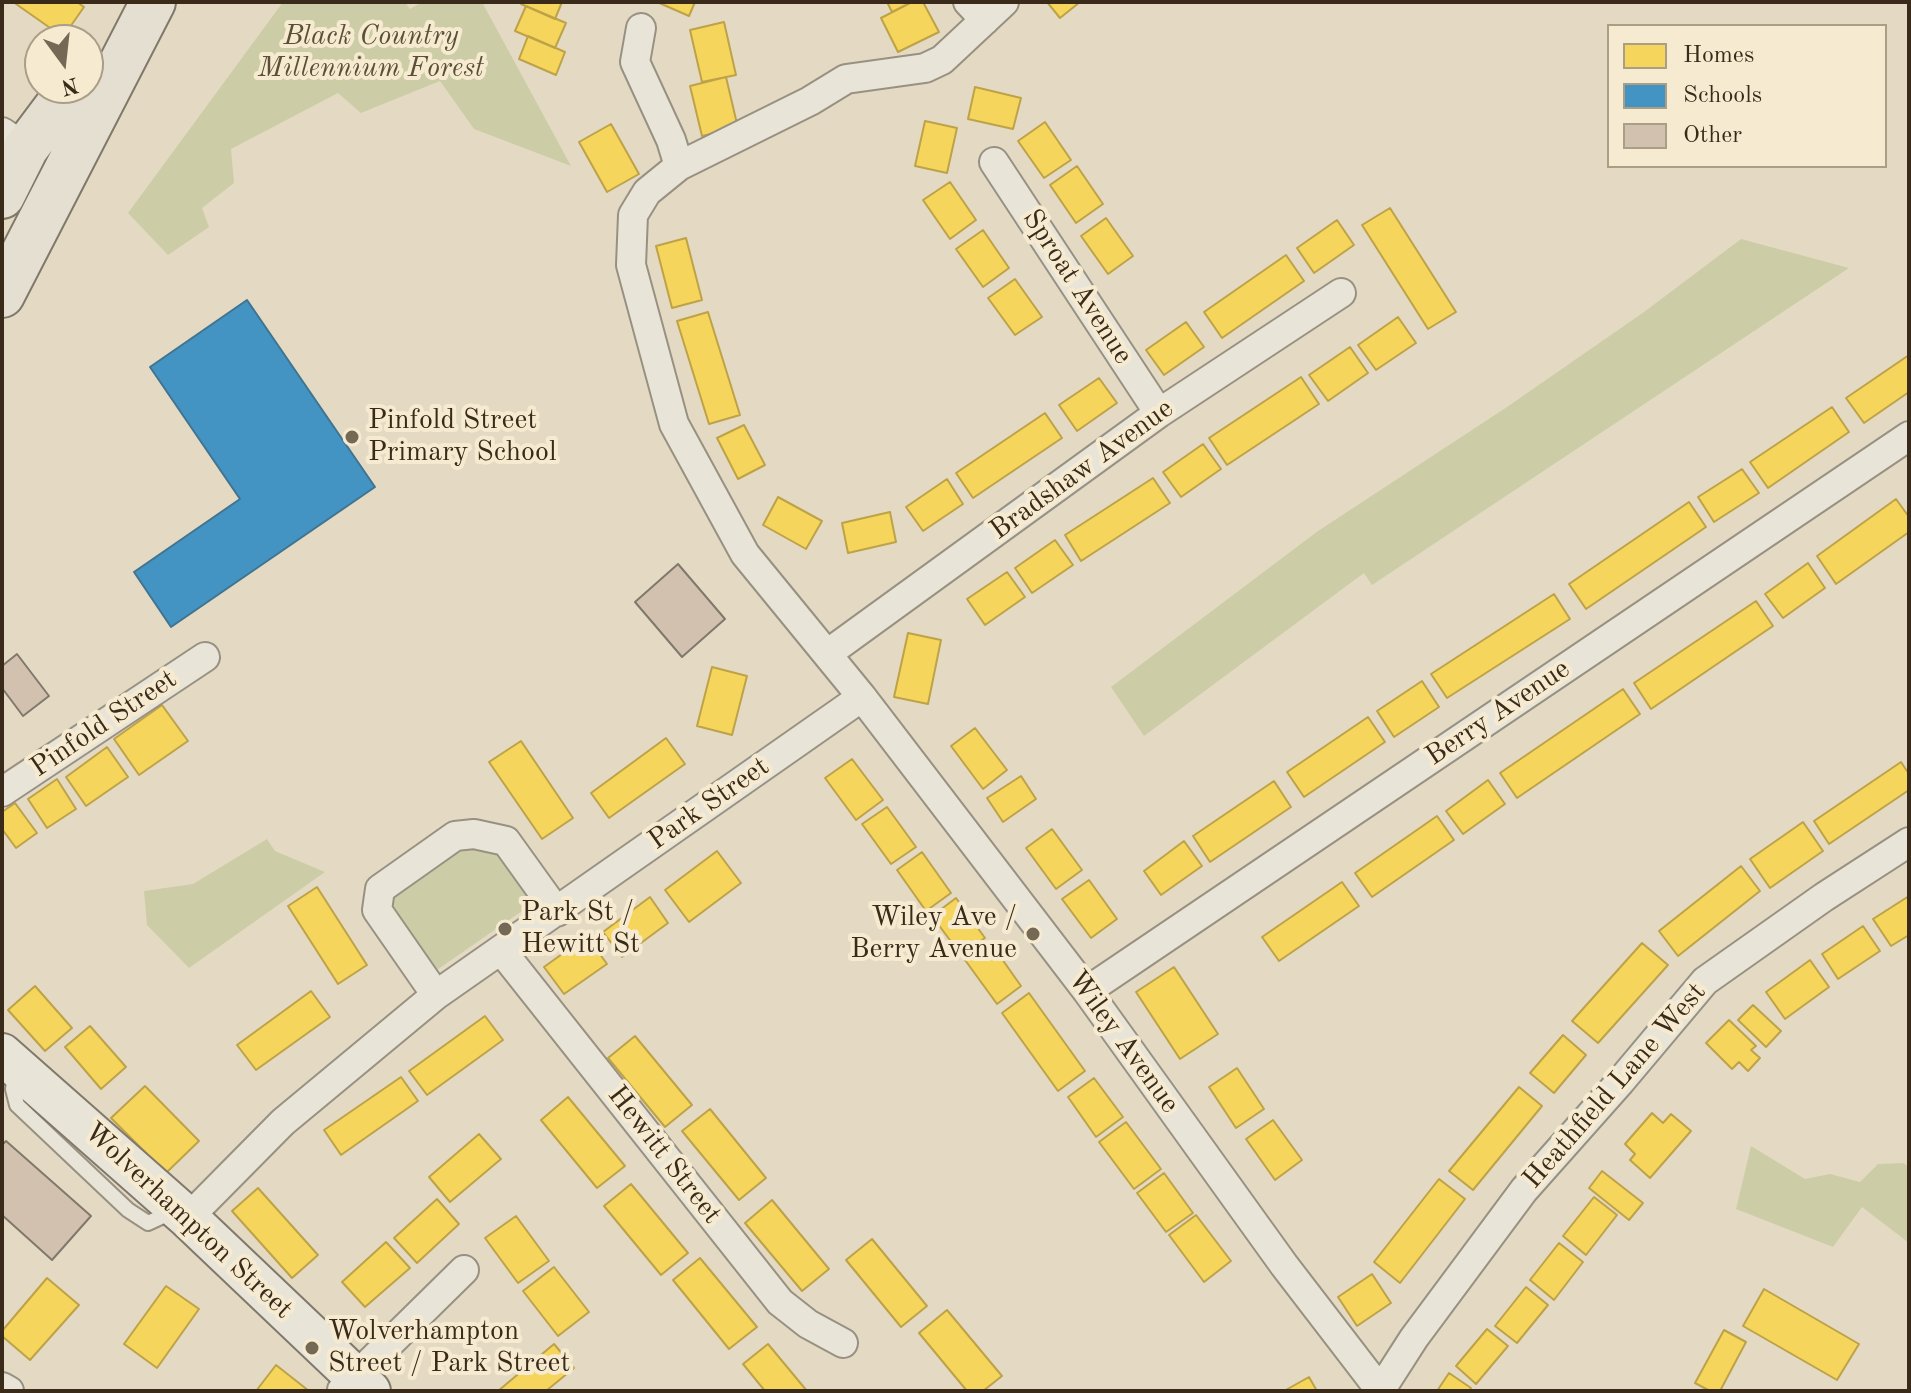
<!DOCTYPE html>
<style>
body{margin:0}
#map{position:relative;width:1911px;height:1393px;overflow:hidden;background:#e4dac3;font-family:"Old Standard TT",serif}
canvas{display:block}
.frame{position:absolute;inset:0;border:4px solid #392a19;pointer-events:none}
.legend{position:absolute;left:1607px;top:24px;width:280px;height:144px;box-sizing:border-box;background:#f6ebd0;border:2px solid #aa9e87;margin:0;padding:10px 14px;list-style:none;font-size:24px;color:#392a19}
.legend li{display:flex;align-items:center;gap:16px;height:40px}
.legend b{width:40px;border:2px solid #aa9e87}
.north{position:absolute;left:24px;top:24px;width:80px;height:80px;box-sizing:border-box;background:#f6ebd0;border:2px solid #aa9e87;border-radius:50%;rotate:165deg;font-size:22px;font-weight:700;line-height:32px;text-align:center;color:#392a19}
.north::after{content:'';display:block;margin:auto;width:28px;height:36px;background:#756854;clip-path:polygon(50% 0,100% 100%,50% 72%,0 100%)}
</style>
<div id="map">
<canvas width="1911" height="1393"></canvas>
<div class="frame"></div>
<ul class="legend">
<li><b style="height:22px;background:#f6d55c"></b>Homes</li>
<li><b style="height:22px;background:#4393c3"></b>Schools</li>
<li><b style="height:22px;background:#d2c1ae"></b>Other</li>
</ul>
<div class="north">N</div>
</div>
<script>
const ctx = document.querySelector('canvas').getContext('2d');
ctx.lineJoin = 'round';
function paint(path, color) {
  ctx.fillStyle = color;
  ctx.fill(path, 'evenodd');
}
function trace(path, color, width, dash) {
  ctx.strokeStyle = color;
  ctx.lineWidth = width;
  ctx.lineCap = dash ? 'butt' : 'round';
  ctx.setLineDash(dash || []);
  ctx.stroke(path);
}
function write(font, color, halo, rows, align = 'center') {
  ctx.font = font + ' "Old Standard TT",serif';
  ctx.lineWidth = 8;
  ctx.setLineDash([]);
  ctx.textBaseline = 'middle';
  ctx.strokeStyle = halo;
  ctx.fillStyle = color;
  for (const [text, x, y, turn = 0] of rows) {
    ctx.save();
    ctx.translate(x, y);
    ctx.rotate((+turn || 0) * Math.PI / 180);
    ctx.textAlign = isNaN(turn) ? turn : align;
    if (halo) ctx.strokeText(text, 0, 0);
    ctx.fillText(text, 0, 0);
    ctx.restore();
  }
}
paint(new Path2D(`
 M283 2H405L410 9 422 2H482L571 166 474 129 440 81 361 113 338 93 231 149 234 183 202 208 209 227 168 255 128 213Z
 M1741 239 1849 268 1372 585 1364 573 1144 736 1111 687 1318 531 1507 407 1644 312Z
 M267 839 275 851 325 872 189 968 147 925 144 891 193 884Z
 M465 846 490 850 505 862 535 902 434 972 387 907 391 893Z
 M1751 1146 1805 1179 1830 1174 1860 1182 1878 1164 1903 1163 1909 1167V1243L1862 1207 1833 1247 1736 1209Z`), '#cccda7');
const homes = new Path2D(`
 M17 2H77L84 7 63 37 16 4Z
 M522 2H562L555 19 521 4Z
 M657 2H695L689 16Z
 M887 2H912L892 12Z
 M912 2H923L939 32 898 52 881 18Z
 M1047 2H1080L1060 18Z
 M526 6 566 23 555 48 515 31Z
 M724 22 736 75 702 82 690 30Z
 M528 36 565 52 556 75 519 59Z
 M726 77 738 128 702 136 690 86Z
 M975 87 1021 98 1013 129 968 119Z
 M925 121 957 128 947 173 915 166Z
 M1045 122 1071 160 1044 178 1018 141Z
 M611 124 639 174 607 192 579 142Z
 M1077 166 1103 204 1076 223 1050 185Z
 M950 182 976 220 950 239 923 200Z
 M1390 208 1456 312 1428 329 1362 225Z
 M1106 218 1133 256 1108 274 1081 236Z
 M1337 220 1354 245 1314 273 1297 248Z
 M983 230 1009 268 983 287 956 249Z
 M686 238 702 300 672 308 656 246Z
 M1286 255 1304 281 1222 338 1204 312Z
 M1015 279 1042 317 1015 335 988 298Z
 M708 312 740 415 709 424 677 321Z
 M1398 317 1416 343 1376 370 1358 345Z
 M1186 322 1204 347 1164 375 1146 350Z
 M1350 347 1368 373 1328 401 1309 375Z
 M1909 355V392L1864 423 1846 398Z
 M1301 377 1319 404 1227 465 1209 438Z
 M1099 378 1117 403 1077 431 1059 405Z
 M1832 407 1849 432 1768 488 1750 462Z
 M1045 413 1062 438 973 498 956 473Z
 M744 425 765 465 738 479 717 438Z
 M1203 444 1221 469 1181 497 1163 472Z
 M1742 469 1759 493 1714 522 1698 497Z
 M1153 478 1170 503 1081 561 1065 535Z
 M947 479 963 504 923 531 906 507Z
 M778 497 822 521 806 549 763 525Z
 M1896 499 1909 517V532L1836 584 1817 556Z
 M1689 502 1706 527 1586 609 1569 584Z
 M890 512 896 542 848 553 842 523Z
 M1055 540 1073 565 1032 593 1015 568Z
 M1808 563 1825 588 1783 618 1765 594Z
 M1007 572 1025 597 985 625 967 599Z
 M1554 594 1570 619 1447 698 1431 674Z
 M1756 601 1773 626 1651 709 1634 683Z
 M908 633 941 640 928 704 894 697Z
 M712 667 747 676 732 735 697 726Z
 M1422 681 1439 707 1394 737 1377 711Z
 M1623 689 1640 714 1517 798 1500 773Z
 M162 705 188 741 139 775 114 739Z
 M1368 717 1385 742 1304 797 1287 772Z
 M975 728 1007 770 983 789 951 746Z
 M666 738 685 764 609 818 591 793Z
 M521 741 573 818 542 839 489 762Z
 M107 747 128 777 86 806 66 777Z
 M852 759 883 800 856 820 825 778Z
 M1901 762 1909 774V790L1829 844 1814 821Z
 M1021 776 1036 799 1003 822 987 798Z
 M57 779 76 809 47 828 28 799Z
 M1488 780 1505 804 1463 834 1446 811Z
 M1274 781 1291 807 1210 862 1193 836Z
 M15 803 37 833 16 848 2 829V812Z
 M887 807 916 847 891 864 862 824Z
 M1437 816 1454 840 1372 897 1355 873Z
 M1803 822 1823 851 1770 888 1750 859Z
 M1052 829 1082 870 1056 889 1026 848Z
 M1184 841 1202 866 1161 895 1144 871Z
 M717 851 741 883 689 922 665 890Z
 M922 852 951 893 926 911 897 870Z
 M1741 866 1760 891 1678 956 1659 931Z
 M1089 880 1117 919 1091 938 1062 899Z
 M1342 882 1359 906 1279 961 1262 937Z
 M317 887 367 965 338 984 288 906Z
 M1909 896V935L1891 946 1873 919Z
 M650 897 668 923 622 957 603 932Z
 M956 898 985 938 961 955 932 916Z
 M1863 926 1880 951 1838 979 1822 954Z
 M587 936 607 964 564 994 544 967Z
 M990 942 1021 986 997 1004 965 960Z
 M1642 943 1668 965 1598 1043 1572 1021Z
 M1810 960 1829 987 1785 1019 1766 992Z
 M1174 967 1218 1034 1180 1059 1136 992Z
 M35 986 72 1028 45 1051 8 1010Z
 M311 991 330 1017 256 1070 237 1045Z
 M1029 993 1085 1071 1058 1091 1002 1013Z
 M1753 1005 1781 1031 1766 1047 1738 1020Z
 M485 1016 503 1040 427 1095 409 1071Z
 M1729 1020 1756 1046 1751 1050 1760 1058 1748 1071 1739 1062 1732 1069 1706 1043Z
 M90 1026 126 1067 101 1089 65 1047Z
 M1563 1035 1586 1055 1554 1093 1530 1073Z
 M635 1036 692 1105 665 1127 608 1058Z
 M1237 1068 1264 1109 1236 1128 1209 1087Z
 M401 1077 418 1101 341 1155 324 1130Z
 M1094 1078 1123 1117 1096 1137 1068 1097Z
 M145 1086 199 1141 166 1173 111 1118Z
 M1519 1087 1542 1106 1473 1190 1449 1171Z
 M568 1097 625 1166 597 1188 541 1120Z
 M710 1109 766 1178 739 1200 682 1131Z
 M1652 1113 1663 1123 1671 1114 1691 1131 1650 1178 1630 1160 1635 1154 1625 1144Z
 M1273 1120 1302 1160 1275 1180 1246 1139Z
 M1126 1122 1161 1169 1134 1189 1099 1142Z
 M479 1134 501 1159 450 1202 429 1177Z
 M1602 1171 1643 1203 1629 1220 1589 1188Z
 M1164 1173 1193 1213 1166 1232 1137 1193Z
 M1439 1179 1465 1199 1400 1283 1374 1262Z
 M631 1184 688 1253 661 1275 604 1206Z
 M258 1188 318 1255 292 1278 232 1211Z
 M1594 1197 1617 1215 1586 1255 1563 1236Z
 M437 1199 459 1224 417 1263 394 1238Z
 M772 1200 829 1269 802 1291 745 1223Z
 M1196 1215 1231 1261 1204 1282 1169 1235Z
 M516 1216 549 1261 518 1283 485 1238Z
 M872 1239 927 1306 901 1327 846 1260Z
 M386 1242 410 1268 365 1307 342 1282Z
 M1559 1243 1583 1262 1554 1300 1530 1280Z
 M700 1258 757 1327 729 1349 673 1280Z
 M554 1267 589 1312 558 1336 523 1291Z
 M1372 1274 1391 1303 1357 1326 1338 1297Z
 M47 1278 79 1305 30 1360 2 1336V1331Z
 M166 1286 199 1309 157 1368 124 1344Z
 M1526 1287 1548 1305 1517 1343 1495 1326Z
 M1764 1289 1859 1344 1837 1380 1743 1326Z
 M947 1310 1002 1376 983 1391H967L919 1333Z
 M1487 1329 1508 1346 1476 1384 1456 1366Z
 M1724 1330 1746 1342 1720 1391H1710L1695 1383Z
 M554 1344 574 1368 546 1391H498Z
 M768 1344 807 1391H765L743 1364Z
 M276 1365 309 1391H256Z
 M1449 1373 1471 1388 1469 1391H1437Z
 M1309 1377 1317 1391H1284Z`);
paint(homes, '#f6d55c');
trace(homes, '#bda248', 2);
const schools = new Path2D(`
 M247 300 375 487 171 627 134 572 240 499 150 367Z`);
paint(schools, '#4393c3');
trace(schools, '#407490', 2);
const building = new Path2D(`
 M678 564 725 619 682 657 635 602Z
 M17 654 49 696 23 716 2 688V666Z
 M6 1141 91 1216 52 1260 2 1215V1145Z`);
paint(building, '#d2c1ae');
trace(building, '#80796b', 2);
const lane = new Path2D(`
 M15 1074 13 1089 17 1105 128 1210 148 1223 161 1217 170 1207`);
const street = new Path2D(`
 M968 2 985 20
 M1004 2 942 60 925 68 846 79 810 101 679 166 647 192 633 215 631 265 674 424 745 554 862 697 1087 991 1284 1265 1380 1390
 M641 28 635 62 671 140 679 166
 M2 132 26 148
 M994 162 1159 413
 M827 654 1159 413 1341 293
 M2 792 205 657
 M501 950 780 1302 808 1324 843 1343
 M1087 991 1909 436
 M436 995 377 910 380 889 455 836 474 834 506 841 557 912
 M188 1218 283 1122 436 995 862 697
 M2 1387 9 1391
 M342 1390 464 1270
 M1380 1391 1414 1338 1524 1190 1620 1082 1705 981 1824 897 1909 842`);
const secondary = new Path2D(`
 M2 1054 188 1218 370 1391`);
const primary = new Path2D(`
 M2 196 26 148 71 88
 M2 295 153 2`);
trace(lane, '#989182', 18);
trace(street, '#989182', 32);
trace(secondary, '#80796b', 44);
trace(primary, '#80796b', 48);
trace(lane, '#e9e4d8', 14);
trace(street, '#e9e4d8', 28);
trace(secondary, '#e9e4d8', 40);
trace(primary, '#e5dfd2', 44);
for (const [x, y, r, color] of [
 [352,437,8,"#756854"],
 [505,929,8,"#756854"],
 [1033,934,8,"#756854"],
 [312,1348,8,"#756854"]
]) {
  const dot = new Path2D();
  dot.arc(x, y, r, 0, 2 * Math.PI);
  ctx.fillStyle = color;
  ctx.fill(dot);
  trace(dot, '#f6ebd0', 3);
}
write('italic 28px', '#595037', '#f6ebd0', [
 ["Black Country",371,37],
 ["Millennium Forest",371,69]
]);
write('28px', '#392a19', '#f6ebd0', [
 ["Sproat Avenue",1077,287,57],
 ["Bradshaw Avenue",1082,470,-36],
 ["Berry Avenue",1498,713,-34],
 ["Pinfold Street",104,724,-34],
 ["Park Street",709,804,-35],
 ["Wiley Avenue",1123,1042,54],
 ["Heathfield Lane West",1615,1086,-49],
 ["Hewitt Street",664,1155,52],
 ["Wolverhampton Street",188,1221,43]
]);
write('28px', '#392a19', '#f6ebd0', [
 ["Pinfold Street",368,421],
 ["Primary School",368,453],
 ["Park St /",521,913],
 ["Hewitt St",521,945],
 ["Wiley Ave /",1017,918,"right"],
 ["Berry Avenue",1017,950,"right"],
 ["Wolverhampton",328,1332],
 ["Street / Park Street",328,1364]
], 'left');
</script>
